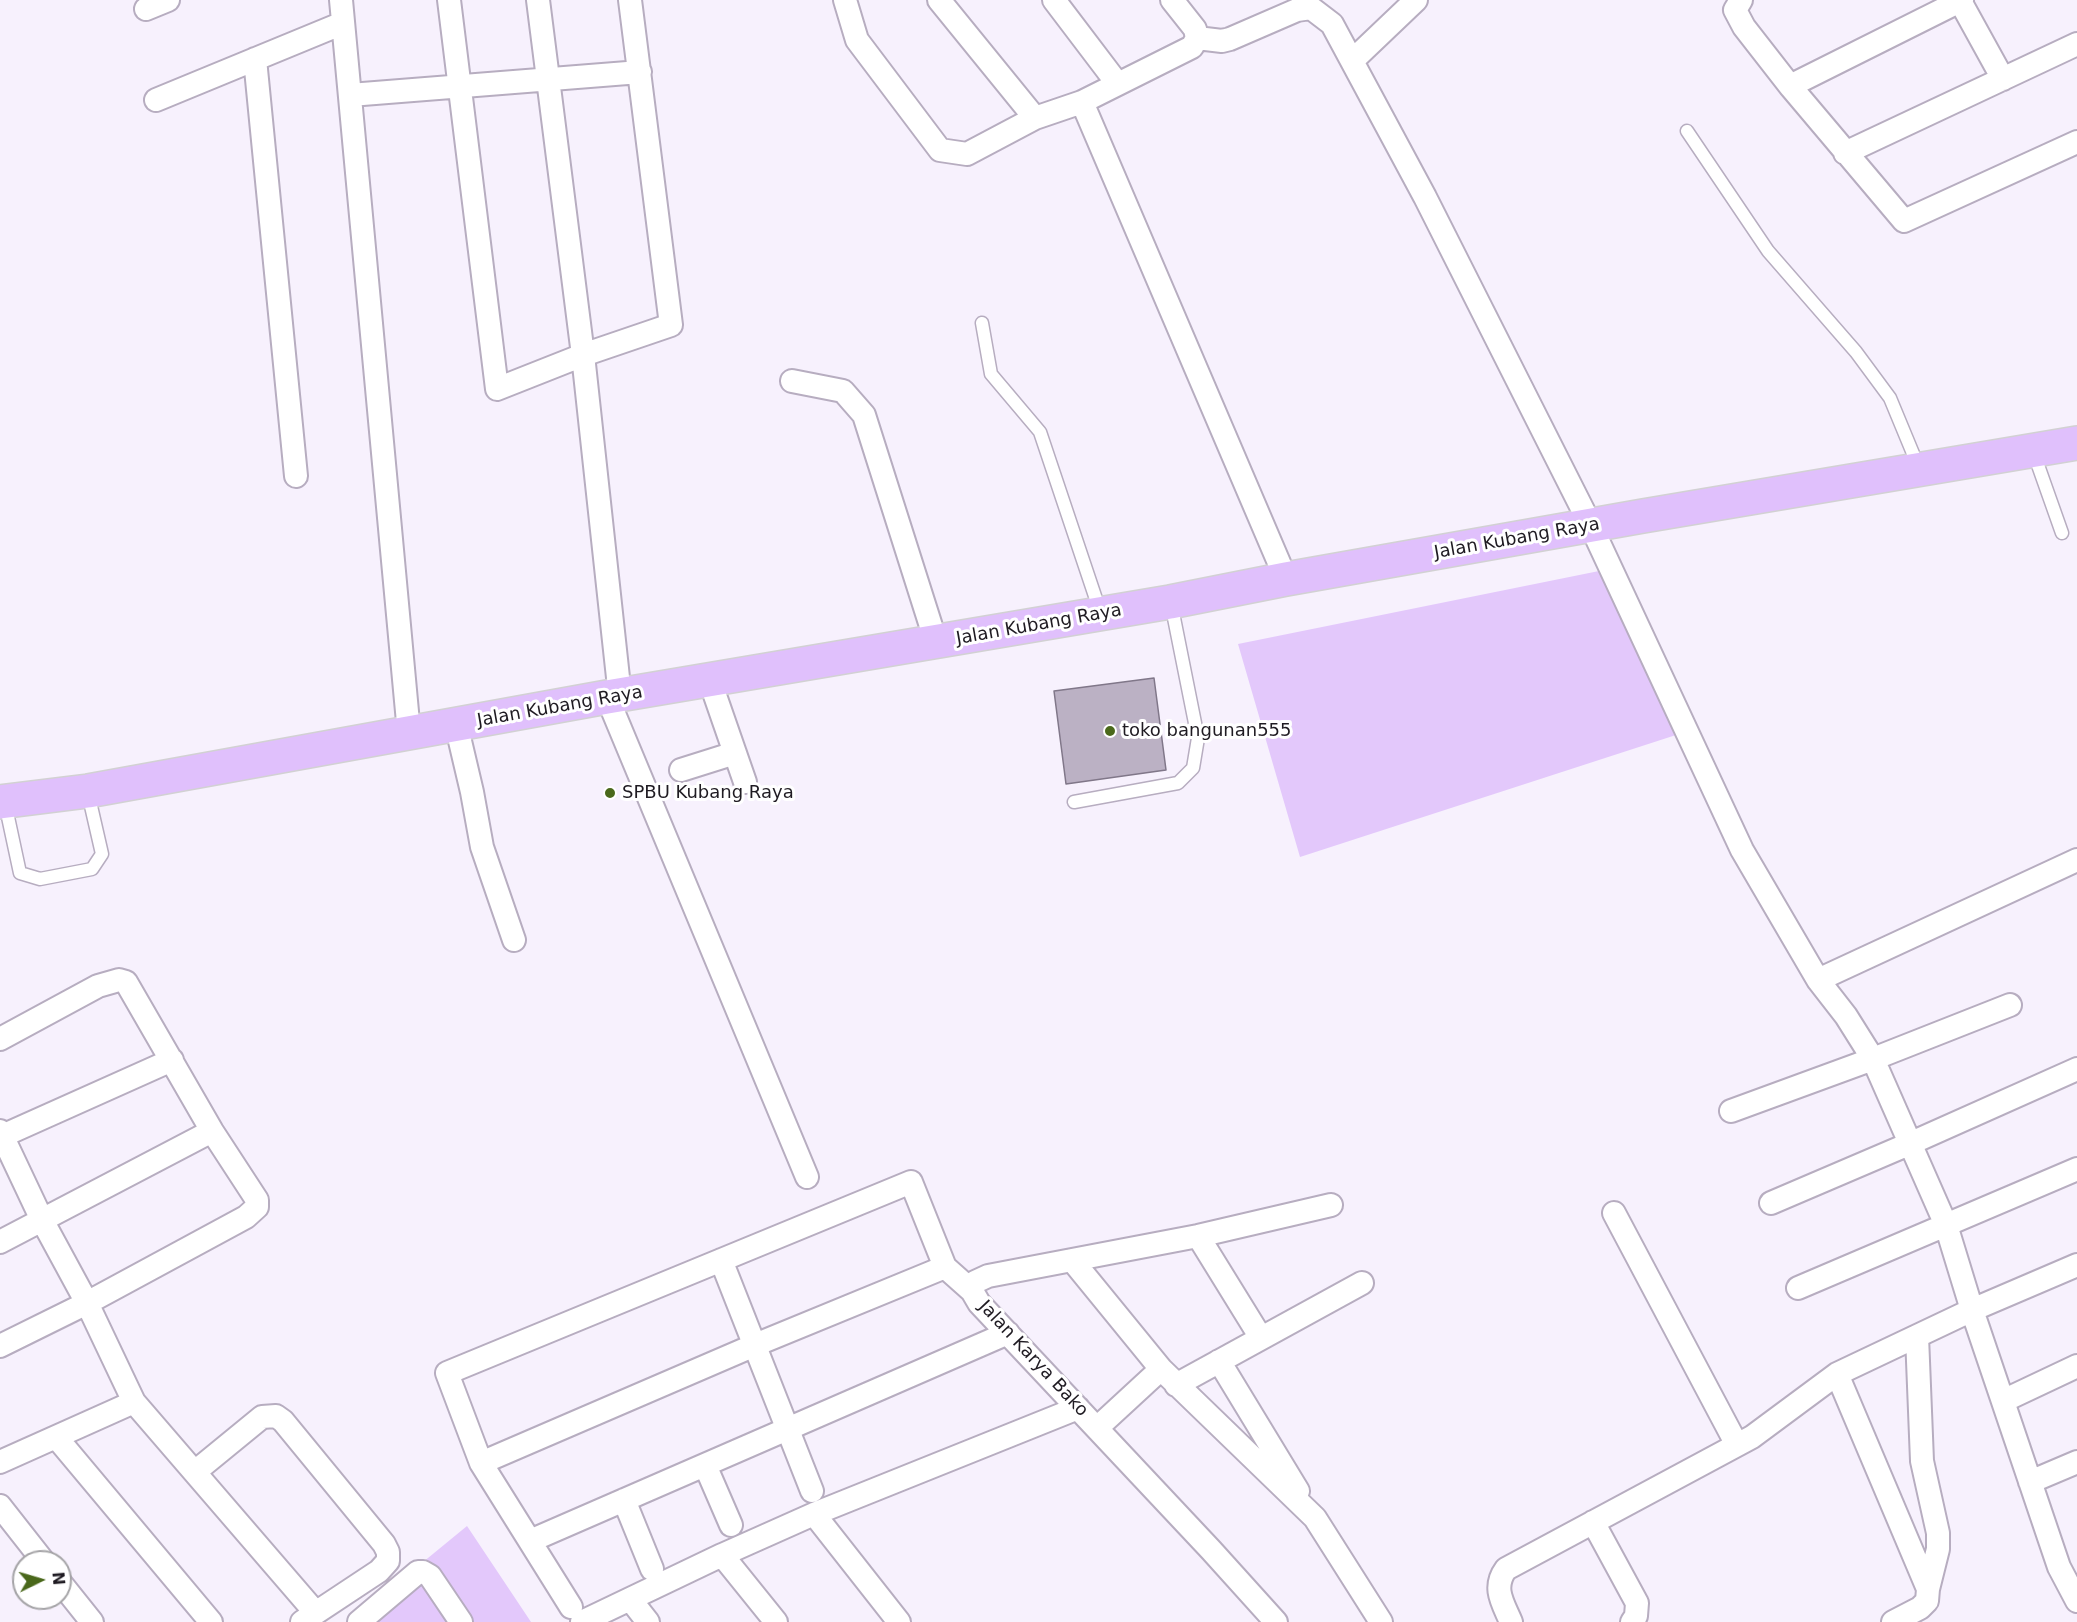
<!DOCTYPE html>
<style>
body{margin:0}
#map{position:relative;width:2077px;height:1622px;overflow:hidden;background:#f7f1fd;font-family:"DejaVu Sans",sans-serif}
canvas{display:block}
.north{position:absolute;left:12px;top:1550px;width:60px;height:60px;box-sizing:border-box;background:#fff;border:2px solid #a5a4a7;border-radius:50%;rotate:85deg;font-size:16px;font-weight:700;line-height:24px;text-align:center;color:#1f1b22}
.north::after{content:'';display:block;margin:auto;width:21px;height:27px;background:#4a681b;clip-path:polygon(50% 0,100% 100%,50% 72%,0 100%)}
</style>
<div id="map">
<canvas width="2077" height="1622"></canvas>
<div class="north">N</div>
</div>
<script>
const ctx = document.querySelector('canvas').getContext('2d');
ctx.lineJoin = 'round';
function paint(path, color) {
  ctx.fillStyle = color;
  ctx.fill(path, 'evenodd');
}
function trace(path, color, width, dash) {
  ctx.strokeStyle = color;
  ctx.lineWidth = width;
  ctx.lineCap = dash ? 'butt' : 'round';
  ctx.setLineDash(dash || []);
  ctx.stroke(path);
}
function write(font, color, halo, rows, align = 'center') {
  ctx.font = font + ' "DejaVu Sans",sans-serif';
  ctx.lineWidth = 6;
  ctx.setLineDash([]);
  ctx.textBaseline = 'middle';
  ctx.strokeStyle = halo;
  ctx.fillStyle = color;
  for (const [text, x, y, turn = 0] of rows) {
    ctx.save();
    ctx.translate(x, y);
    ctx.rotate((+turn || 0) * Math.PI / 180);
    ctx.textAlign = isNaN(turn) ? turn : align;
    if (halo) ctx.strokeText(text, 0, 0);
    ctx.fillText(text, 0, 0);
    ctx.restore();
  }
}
paint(new Path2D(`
 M1604 570 1676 735 1300 857 1238 644Z
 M467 1526 531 1622H350Z`), '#e3c8fb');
const building = new Path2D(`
 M1154 678 1166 770 1066 784 1054 691Z`);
paint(building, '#bbb1c4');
trace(building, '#807789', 1.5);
const service = new Path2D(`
 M1687 131 1768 251 1856 352 1890 398 1919 468
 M982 323 991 374 1040 432 1101 614
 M2033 451 2062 533
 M1074 802 1178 783 1193 768 1198 738 1171 603
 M5 803 20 873 40 879 92 869 102 854 88 793`);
const minor = new Path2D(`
 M341 0 409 733
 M449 0 497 389 583 355 671 325 630 0
 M538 0 583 355 620 696
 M845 0 857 40 940 150 967 154 1035 118 1082 102
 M939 0 1035 118
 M1054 0 1117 83
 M1172 0 1195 29 1197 38 1192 47 1082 102 1286 579
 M1741 0 1735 10 1744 27 1790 86 1904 221 2077 142
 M1960 1 2003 79
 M146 9 168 0
 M1197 38 1222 41 1230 39 1297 10 1311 8 1332 24 1425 197 1591 526 1742 850 1818 980 1846 1016 1873 1059 1946 1225 1972 1310 2059 1567 2077 1601
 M255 59 296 476
 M1352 61 1416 0
 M1790 86 1962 0
 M350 95 640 72
 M156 100 343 23
 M1845 153 2077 44
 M792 381 843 391 864 415 936 642
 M710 681 745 782
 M607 697 807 1177
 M456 724 472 792 482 847 514 940
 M681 770 735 753
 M1818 980 2077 860
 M0 1039 98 986 119 980 126 982 212 1131 257 1200V1207L246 1217 87 1303 0 1346
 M1731 1111 1873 1059 2010 1005
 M0 1131 42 1220 87 1303 134 1402 315 1612
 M0 1137 172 1060
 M1771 1203 1909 1144 2077 1069
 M1614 1213 1737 1445
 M1198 1236 1261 1338
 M0 1242 212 1131
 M721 1260 812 1491
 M1072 1260 1161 1369 1315 1518 1381 1622
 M1798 1288 2077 1169
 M1917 1336 1922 1461 1938 1533V1549L1928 1589
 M1219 1361 1298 1491
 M1837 1374 1928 1589 1927 1601 1920 1608 1893 1622
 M1176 1385 1362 1283
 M2003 1401 2077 1366
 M1097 1428 1161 1369
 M56 1437 211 1622
 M0 1462 134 1402
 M481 1463 755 1345 945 1267
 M705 1465 731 1525
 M196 1471 262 1417 276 1416 283 1421 384 1544 388 1552V1561L379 1571 302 1622
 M2030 1482 2077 1462
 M624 1500 652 1569
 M0 1506 44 1562
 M814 1514 899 1622
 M1593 1522 1637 1603 1636 1616 1632 1622
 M530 1541 1008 1333
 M722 1555 776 1622
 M60 1582 92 1622
 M630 1599 648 1622
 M571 1607 481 1463 447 1373 911 1182 945 1267 972 1291
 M359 1622 418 1572H423L430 1576 461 1622
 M582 1622 722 1555 814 1514 1078 1408
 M1276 1622 1211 1550 979 1303 972 1291 975 1282 988 1276 1198 1236 1331 1205
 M1511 1622C1503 1603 1492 1588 1506 1569L1752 1437 1837 1374 1972 1310 2077 1265`);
const trunk = new Path2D(`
 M0 802 88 791 607 697 1170 602 1286 579 1643 516 2077 443`);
trace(service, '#b7adc0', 15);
trace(minor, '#b7adc0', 26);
trace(trunk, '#d2d1d3', 36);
trace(service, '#fff', 12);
trace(minor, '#fff', 22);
trace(trunk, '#e0c0fc', 33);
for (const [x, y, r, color] of [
 [1110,731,6,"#4a681b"],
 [610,793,6,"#4a681b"]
]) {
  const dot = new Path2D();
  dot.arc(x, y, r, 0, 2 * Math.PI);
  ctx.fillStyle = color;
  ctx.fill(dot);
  trace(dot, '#fff', 2);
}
write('18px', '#1f1b22', '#fff', [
 ["Jalan Kubang Raya",1517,539,-10],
 ["Jalan Kubang Raya",1039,625,-10],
 ["Jalan Kubang Raya",560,707,-10],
 ["Jalan Karya Bako",1033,1359,47]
]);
write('18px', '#1f1b22', '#fff', [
 ["toko bangunan555",1122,731],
 ["SPBU Kubang Raya",622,793]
], 'left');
</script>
